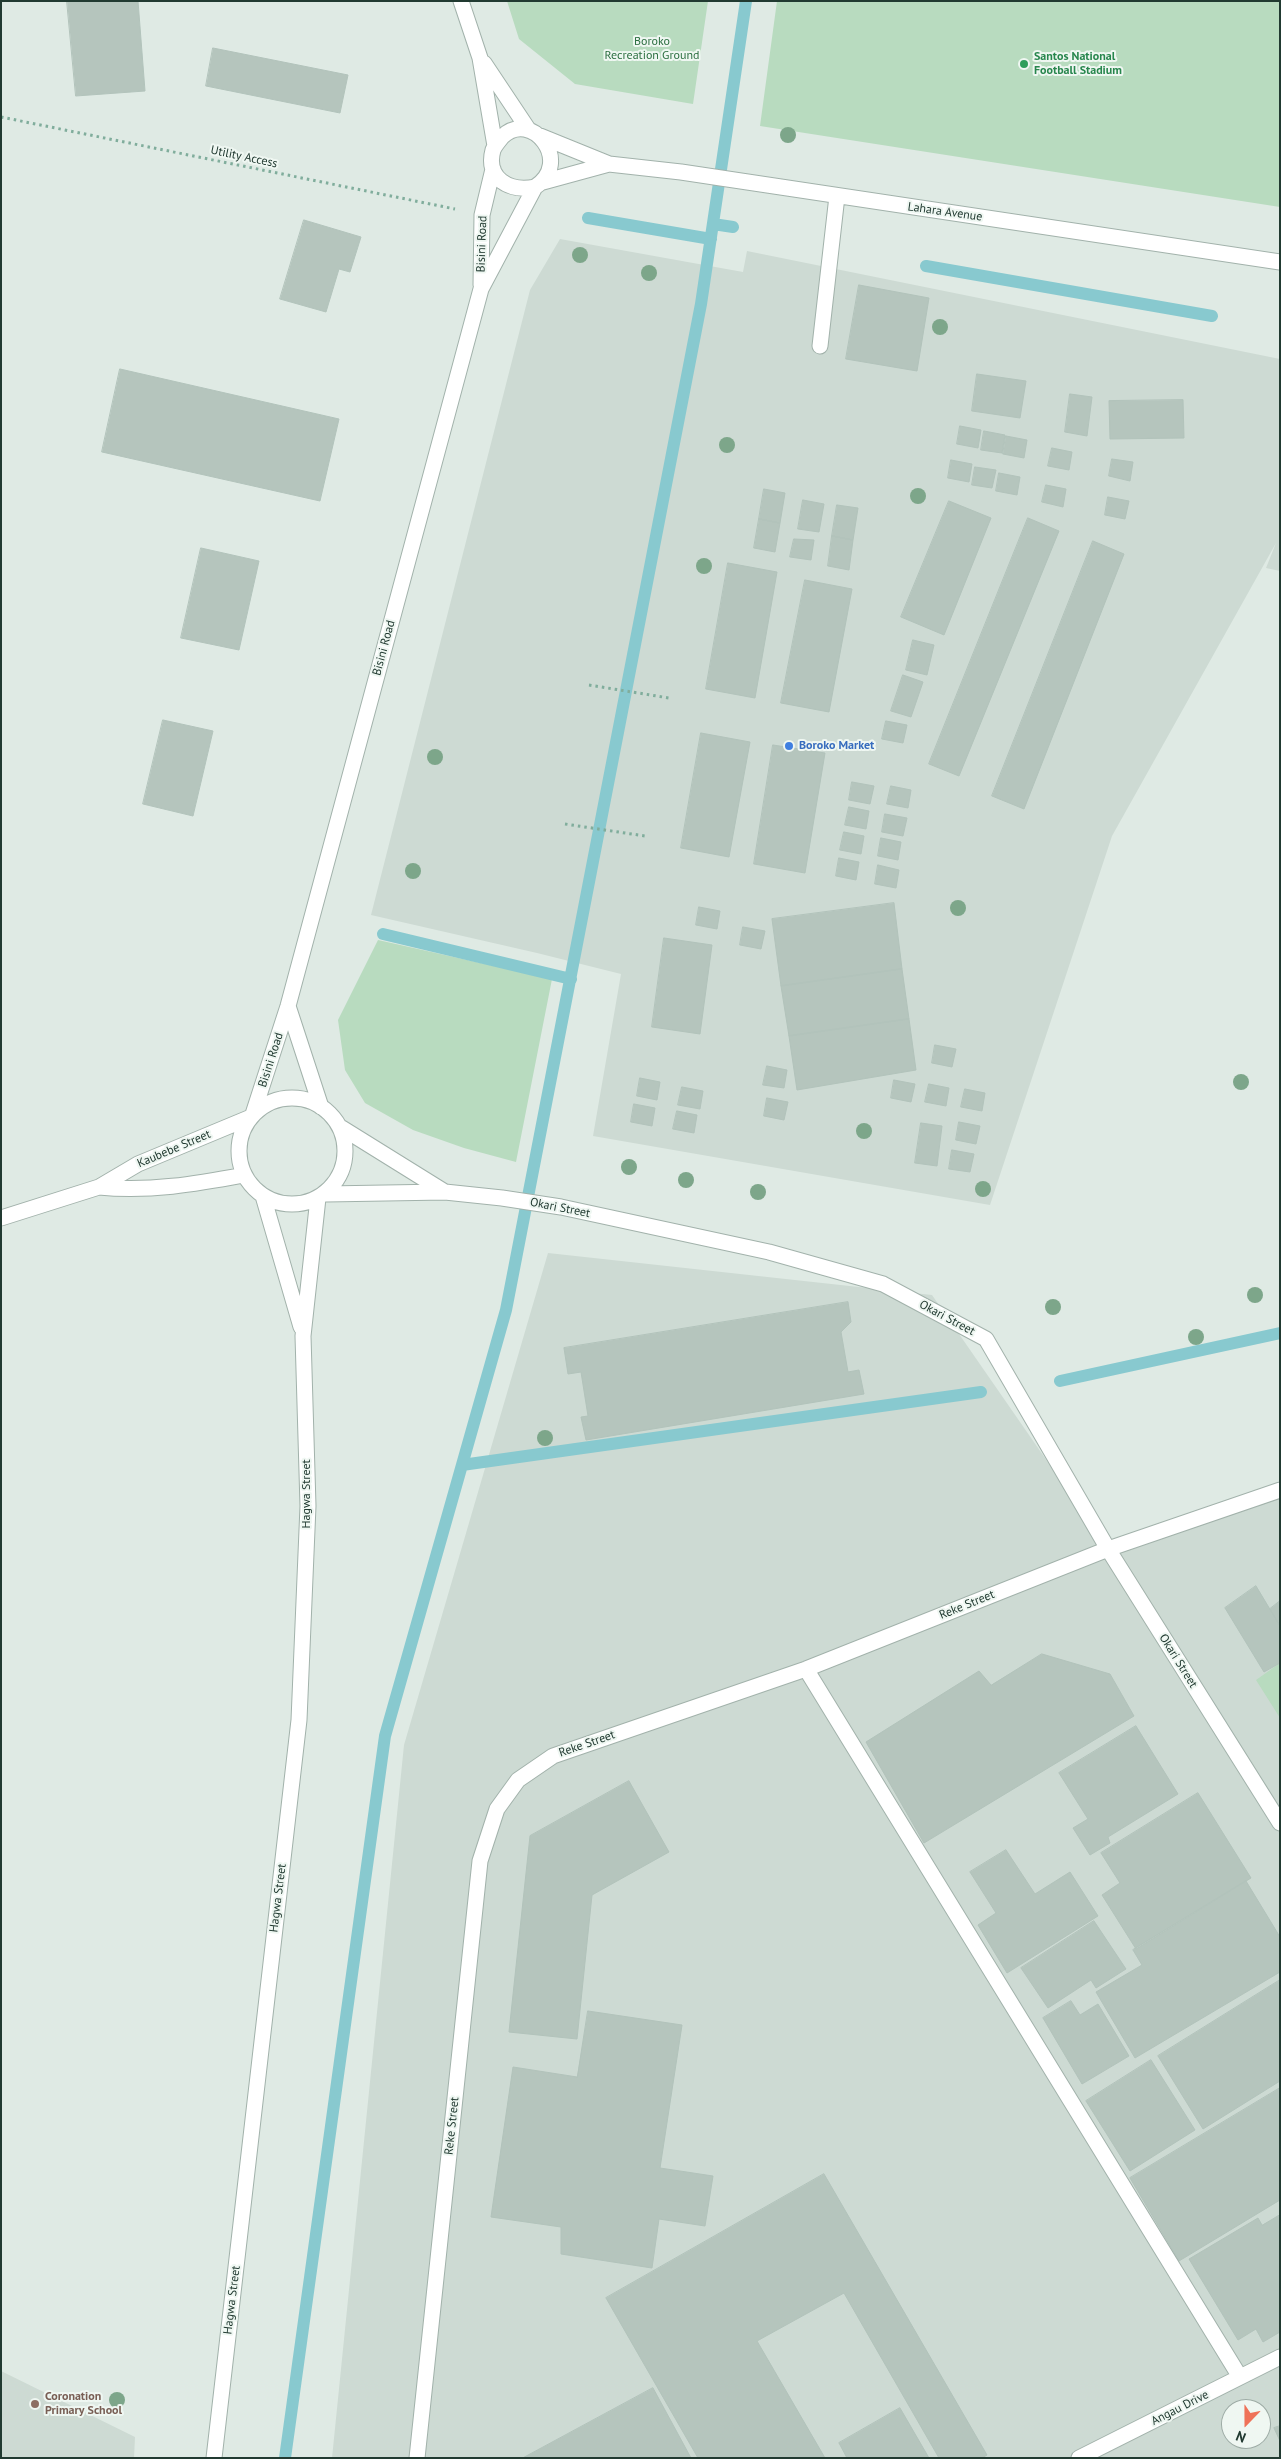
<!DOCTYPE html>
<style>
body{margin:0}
#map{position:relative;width:1281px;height:2459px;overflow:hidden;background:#dfeae4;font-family:"PT Sans",sans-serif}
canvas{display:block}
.frame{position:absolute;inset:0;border:2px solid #213a31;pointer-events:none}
.north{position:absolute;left:1221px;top:2399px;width:50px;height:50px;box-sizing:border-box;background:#eff7f2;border:1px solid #9daba5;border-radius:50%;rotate:202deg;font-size:14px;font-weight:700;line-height:20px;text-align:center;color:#213a31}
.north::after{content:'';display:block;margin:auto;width:18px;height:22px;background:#ef7259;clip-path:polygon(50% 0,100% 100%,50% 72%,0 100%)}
</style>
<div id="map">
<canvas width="1281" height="2459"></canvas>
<div class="frame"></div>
<div class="north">N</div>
</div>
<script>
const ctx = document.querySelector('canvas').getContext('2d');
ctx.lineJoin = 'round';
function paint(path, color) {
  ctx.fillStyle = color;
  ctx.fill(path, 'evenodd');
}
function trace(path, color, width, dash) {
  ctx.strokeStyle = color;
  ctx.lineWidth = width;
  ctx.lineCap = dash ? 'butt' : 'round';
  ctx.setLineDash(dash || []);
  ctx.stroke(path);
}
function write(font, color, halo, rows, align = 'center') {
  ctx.font = font + ' "PT Sans",sans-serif';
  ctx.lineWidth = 4;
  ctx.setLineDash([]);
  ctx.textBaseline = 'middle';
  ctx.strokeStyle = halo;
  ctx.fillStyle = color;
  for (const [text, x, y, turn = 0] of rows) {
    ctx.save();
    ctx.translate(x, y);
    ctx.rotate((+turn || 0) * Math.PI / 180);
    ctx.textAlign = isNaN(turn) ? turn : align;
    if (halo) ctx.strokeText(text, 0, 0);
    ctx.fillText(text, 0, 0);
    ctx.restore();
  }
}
paint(new Path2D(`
 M560 239 743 272 747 251 1280 359V571L1266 568 1276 543 1112 836 990 1205 593 1136 621 974 537 953 371 915 530 290Z
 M548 1253 932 1295 1108 1549 1280 1490V2458H332L404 1745ZM1231 2409H1261V2439H1231Z
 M1 2371 135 2437 134 2458H1Z`), '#cddad3');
paint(new Path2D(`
 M507 1H708L693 104 575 84 519 39Z
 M777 1H1280V207L760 126Z
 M378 940 552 979 516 1162 464 1148 413 1130 365 1103 345 1070 338 1020Z
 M1280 1663V1718L1256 1680Z`), '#b8dbbf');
trace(new Path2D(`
 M588 218 711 239
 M713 224 733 227
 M926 266 1212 316
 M383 934 571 979
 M1060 1381 1280 1333
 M462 1465 981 1392
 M285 2458 385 1736 506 1310 701 304 746 1`), '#88c9cf', 12);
const building = new Path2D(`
 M67 1H138L145 91 76 96Z
 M213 48 348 75 340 113 206 86Z
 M304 220 361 237 350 272 339 269 326 312 280 299Z
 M859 285 929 298 917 371 846 359Z
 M120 369 339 419 320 501 102 452Z
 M977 374 1026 381 1020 418 972 411Z
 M1070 394 1092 397 1087 436 1065 432Z
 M1183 400 1184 438 1110 439 1109 401Z
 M960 426 981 430 978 448 957 444Z
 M984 431 1005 435 1002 453 981 450Z
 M1006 436 1027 440 1024 458 1003 454Z
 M1052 448 1072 452 1069 470 1048 466Z
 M1112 459 1133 462 1130 481 1109 476Z
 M951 460 972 464 969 482 948 478Z
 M975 467 996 470 992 488 972 485Z
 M999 473 1020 477 1017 495 996 491Z
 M1046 485 1066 489 1063 507 1042 502Z
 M764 489 785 493 780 523 759 519Z
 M1108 497 1129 501 1125 519 1105 515Z
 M803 500 824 504 819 532 798 529Z
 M949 501 991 518 944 635 901 617Z
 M837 505 858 508 853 540 832 536Z
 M1028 518 1059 531 959 776 929 764Z
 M759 519 780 523 775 552 754 548Z
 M832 536 853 540 849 570 828 566Z
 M794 539 814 540 811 560 790 557Z
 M1093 541 1124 554 1024 809 992 796Z
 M201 548 259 561 239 650 181 638Z
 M728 563 777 572 755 698 706 689Z
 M805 580 852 589 829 712 781 703Z
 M913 640 934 645 927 675 906 670Z
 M903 675 923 682 911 717 891 711Z
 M163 720 213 731 193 816 143 804Z
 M886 721 907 725 903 743 882 739Z
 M701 733 750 742 729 857 681 848Z
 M773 745 825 753 805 873 754 864Z
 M852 782 874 786 870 804 849 800Z
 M891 786 911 790 908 808 887 804Z
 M849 807 869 811 866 829 845 825Z
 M885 814 907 818 903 836 882 832Z
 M844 832 864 836 861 854 840 850Z
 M881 838 901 842 898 860 878 856Z
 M839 858 859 862 856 880 836 876Z
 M878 865 899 870 896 888 875 884Z
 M894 903 902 969 781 986 772 919Z
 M699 907 720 911 717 929 696 925Z
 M743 927 765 931 761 949 740 945Z
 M664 938 712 945 700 1034 652 1027Z
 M902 969 909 1019 789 1036 781 986Z
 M909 1019 916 1070 797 1090 789 1036Z
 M935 1045 956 1049 952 1067 932 1063Z
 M767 1066 787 1070 784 1088 763 1085Z
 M640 1078 660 1082 657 1100 637 1096Z
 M894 1080 915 1084 911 1102 891 1098Z
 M929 1084 949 1088 946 1106 925 1102Z
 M682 1087 703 1091 700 1109 678 1105Z
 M965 1089 985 1093 982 1111 961 1107Z
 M767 1098 788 1102 784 1120 764 1116Z
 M634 1104 655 1108 652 1126 631 1122Z
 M677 1111 697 1115 694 1133 673 1129Z
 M959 1122 980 1126 976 1144 956 1140Z
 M921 1123 942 1126 937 1166 915 1163Z
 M952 1150 974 1154 970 1172 949 1169Z
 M848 1302 851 1322 841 1332 848 1372 859 1370 864 1394 586 1440 581 1417 588 1416 581 1372 568 1374 564 1348Z
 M1256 1586 1280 1626V1663L1264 1672 1225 1608Z
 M1280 1601V1626L1270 1609Z
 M1042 1654 1110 1674 1134 1716 924 1843 866 1742 979 1671 991 1685Z
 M1136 1726 1178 1794 1108 1837 1110 1843 1090 1855 1073 1828 1088 1819 1059 1773Z
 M629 1781 669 1852 592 1895 577 2039 509 2032 530 1836Z
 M1198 1793 1251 1878 1136 1949 1102 1895 1120 1883 1101 1853Z
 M1006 1850 1035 1894 1070 1872 1098 1916 1007 1973 978 1925 996 1913 970 1872Z
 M1246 1881 1280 1937V1972L1135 2058 1096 1992 1142 1965 1133 1950Z
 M1094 1921 1126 1969 1096 1988 1091 1980 1048 2008 1021 1968Z
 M1280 1980V2081L1203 2129 1158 2056Z
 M1071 2001 1080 2015 1098 2004 1129 2056 1082 2084 1043 2018Z
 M588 2011 682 2025 660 2168 713 2176 705 2226 659 2219 652 2268 561 2254V2227L491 2217 513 2067 577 2077Z
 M1151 2060 1195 2130 1130 2171 1086 2101Z
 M1280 2088V2200L1179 2261 1130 2178Z
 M824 2174 987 2455 982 2458H939L844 2293 757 2341 825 2458H698L606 2298Z
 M1280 2215V2332L1263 2342 1256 2329 1238 2340 1189 2259 1258 2218 1262 2225Z
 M653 2388 691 2458H523Z
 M900 2408 929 2458H847L839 2443Z
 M1280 2426V2441L1274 2428Z`);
paint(building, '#b5c5bd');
trace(building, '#b2c3bb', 1);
const minor = new Path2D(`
 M461 1 480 58 495 146
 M484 63 528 129
 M540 136 609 164 681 172 1280 262
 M543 182 609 164
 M481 285 482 215 493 169
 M820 346 837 196
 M288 1006 321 1107
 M239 1151a53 53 0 1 1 106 0a53 53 0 1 1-106 0Z
 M253 1114 288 1006 481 289 535 187C574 162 531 108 502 137 499 141 495 145 493 150 485 179 510 192 535 187
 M342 1128 445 1192
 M99 1187C149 1192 196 1184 244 1175
 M326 1194 445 1192 502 1198 561 1207 769 1252 883 1284 986 1339 1108 1549 1280 1823
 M263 1196 301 1327
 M1 1218 99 1187 138 1164 251 1117
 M806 1669 1240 2377
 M214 2458 299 1720 308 1506 303 1336 318 1198
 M417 2458 480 1861 497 1809 518 1780 553 1756 806 1669 1108 1549 1280 1490
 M1079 2458 1280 2357`);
trace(minor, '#a2b2ab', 17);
trace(new Path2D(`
 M1 117 455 209
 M589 685 669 698
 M565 824 645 836`), '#80ad9c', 3, [2.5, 4]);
trace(minor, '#fff', 15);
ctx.fillStyle = '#7da68a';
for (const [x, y] of [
 [788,135],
 [580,255],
 [649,273],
 [940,327],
 [727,445],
 [918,496],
 [704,566],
 [435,757],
 [413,871],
 [958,908],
 [1241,1082],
 [864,1131],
 [629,1167],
 [686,1180],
 [983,1189],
 [758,1192],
 [1255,1295],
 [1053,1307],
 [1196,1337],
 [545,1438],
 [117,2400]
]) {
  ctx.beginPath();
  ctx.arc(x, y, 8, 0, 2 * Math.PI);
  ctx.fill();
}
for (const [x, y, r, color] of [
 [1024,64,5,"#2e9e5b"],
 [789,746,5,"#3f7fe0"],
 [35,2404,5,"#8d6e63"]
]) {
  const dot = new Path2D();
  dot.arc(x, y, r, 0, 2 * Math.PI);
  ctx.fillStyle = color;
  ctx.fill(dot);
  trace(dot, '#eff7f2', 2);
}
write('12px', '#2c6f41', '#eff7f2', [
 ["Boroko",652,42],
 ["Recreation Ground",652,56]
]);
write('bold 12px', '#27864d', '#eff7f2', [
 ["Santos National",1034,57],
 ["Football Stadium",1034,71]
], 'left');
write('12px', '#213a31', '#eff7f2', [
 ["Utility Access",244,157,12],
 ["Lahara Avenue",945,212,8],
 ["Bisini Road",482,244,-88],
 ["Bisini Road",384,648,-75],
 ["Bisini Road",271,1060,-72],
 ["Kaubebe Street",174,1149,-23],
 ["Okari Street",560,1208,11],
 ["Okari Street",947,1318,28],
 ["Hagwa Street",307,1494,-90],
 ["Reke Street",967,1605,-22],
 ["Okari Street",1178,1661,58],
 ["Reke Street",587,1744,-19],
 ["Hagwa Street",278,1898,-83],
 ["Reke Street",452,2126,-84],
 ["Hagwa Street",232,2300,-83],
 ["Angau Drive",1180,2408,-27]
]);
write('bold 12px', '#366cbe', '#eff7f2', [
 ["Boroko Market",799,746]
], 'left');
write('bold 12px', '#785e54', '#eff7f2', [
 ["Coronation",45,2397],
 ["Primary School",45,2411]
], 'left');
</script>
